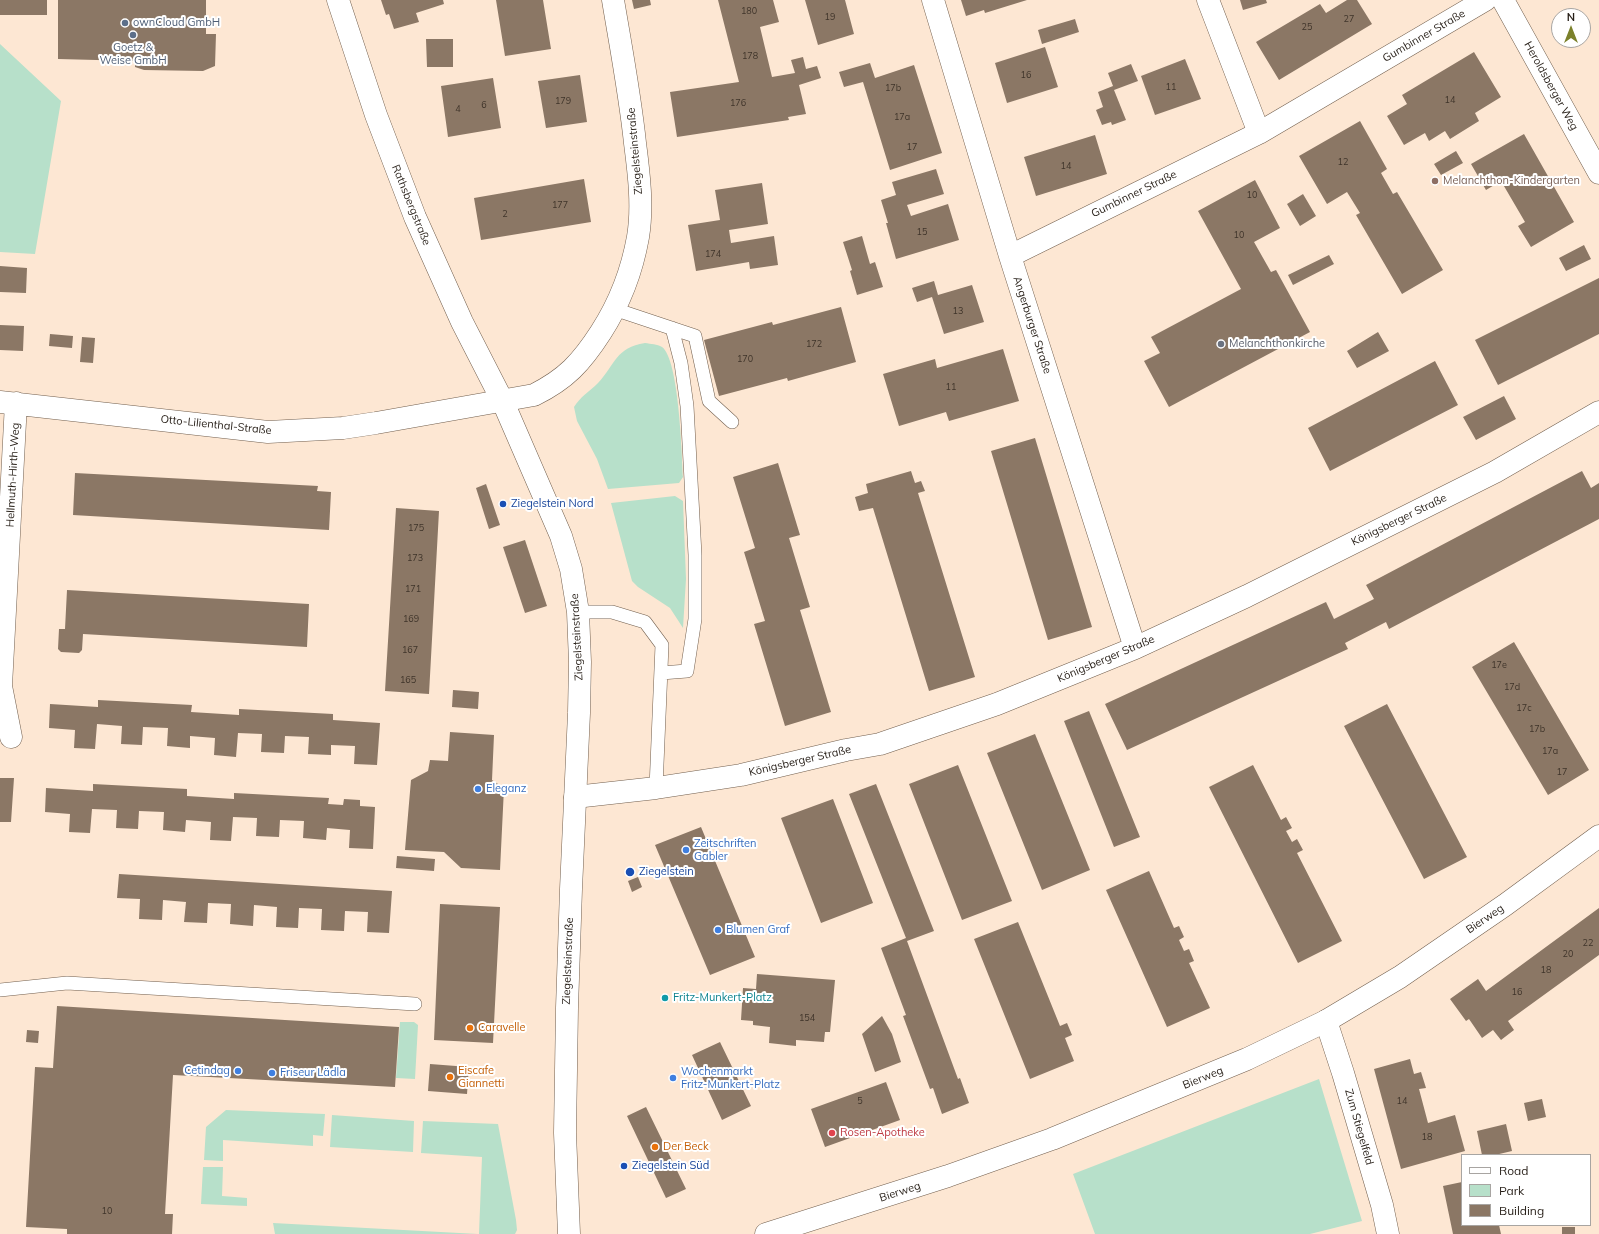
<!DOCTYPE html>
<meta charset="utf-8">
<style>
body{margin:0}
#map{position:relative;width:1599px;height:1234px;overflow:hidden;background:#fde7d3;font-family:Mulish,sans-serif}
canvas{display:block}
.legend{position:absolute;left:1461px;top:1154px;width:130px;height:72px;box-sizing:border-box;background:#fff;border:1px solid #a8a5a2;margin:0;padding:5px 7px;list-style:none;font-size:12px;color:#261e17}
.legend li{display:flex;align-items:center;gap:8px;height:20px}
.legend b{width:20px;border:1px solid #a8a5a2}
.north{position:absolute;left:1551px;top:8px;width:40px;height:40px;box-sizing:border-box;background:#fff;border:1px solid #a8a5a2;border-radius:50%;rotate:0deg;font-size:11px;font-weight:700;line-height:16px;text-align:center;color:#261e17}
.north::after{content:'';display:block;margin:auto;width:14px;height:18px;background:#7b812b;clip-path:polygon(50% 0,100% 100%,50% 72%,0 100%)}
</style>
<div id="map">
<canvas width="1599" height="1234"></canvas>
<ul class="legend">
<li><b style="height:5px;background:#fff"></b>Road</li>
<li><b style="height:11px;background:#b7e0ca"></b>Park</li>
<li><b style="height:11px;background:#8b7765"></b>Building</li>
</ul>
<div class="north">N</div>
</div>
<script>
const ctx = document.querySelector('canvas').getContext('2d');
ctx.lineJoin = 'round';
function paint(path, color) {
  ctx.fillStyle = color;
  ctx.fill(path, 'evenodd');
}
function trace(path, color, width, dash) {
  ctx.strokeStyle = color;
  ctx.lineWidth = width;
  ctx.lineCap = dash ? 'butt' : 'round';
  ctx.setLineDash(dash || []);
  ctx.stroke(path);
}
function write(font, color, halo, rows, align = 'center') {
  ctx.font = font + ' Mulish,sans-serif';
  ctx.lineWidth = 4;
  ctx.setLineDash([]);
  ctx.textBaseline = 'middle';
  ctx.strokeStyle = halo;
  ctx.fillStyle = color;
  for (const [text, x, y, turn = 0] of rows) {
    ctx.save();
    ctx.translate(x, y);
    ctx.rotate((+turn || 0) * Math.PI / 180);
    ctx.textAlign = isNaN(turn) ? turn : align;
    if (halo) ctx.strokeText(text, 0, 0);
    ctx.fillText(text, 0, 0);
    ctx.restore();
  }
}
paint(new Path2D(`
 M0 44 61 101 35 254 0 252Z
 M645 343C651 344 657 344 662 347 679 359 682 455 683 477L679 483 608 489 597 459 577 421 574 407C580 397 590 391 598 383 615 365 616 347 645 343Z
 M675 496 683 501 686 579 683 628 670 608 638 587 632 581 611 503Z
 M400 1022H414L418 1025 415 1079 396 1078Z
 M1319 1079 1362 1221 1310 1234H1095L1073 1174Z
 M226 1110 325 1114 323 1136 313 1135V1146L223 1140V1161L204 1160 206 1127Z
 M332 1115 414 1121 413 1152 330 1147Z
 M423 1121 498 1124 516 1220 517 1230 515 1234H479L482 1157 421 1153Z
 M203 1167H223L222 1196 247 1198V1206L201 1204Z
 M273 1223 478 1234H275Z`), '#b7e0ca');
paint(new Path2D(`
 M0 0H47V15H0Z
 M58 0H206V34H216L215 66 203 71 144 70 135 67V61L58 59Z
 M381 0H443L444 4 416 13 419 22 394 29 389 14 386 15Z
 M496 0H543L551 49 505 56Z
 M632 0H650L651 5 634 9Z
 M718 0H773L779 22 760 27 772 77 795 73 791 60 803 57 806 69 817 66 821 78 799 85 806 114 788 117 789 120 677 137 670 92 739 82Z
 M805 0H845L854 34 818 45Z
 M961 0H1027L985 13 984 10 966 16Z
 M1240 0H1266L1267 3 1243 10Z
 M1347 0H1357L1372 24 1279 80 1256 42 1320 4 1326 13Z
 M1075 19 1079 32 1042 44 1038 30Z
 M426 39H453V67H427Z
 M1045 47 1058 87 1007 103 995 63Z
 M1474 52 1501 97 1475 113 1479 121 1450 139 1445 131 1429 141 1425 133 1404 145 1387 116 1407 104 1402 95Z
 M1185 59 1201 99 1155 115 1141 76Z
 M870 63 875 78 914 65 942 153 890 170 863 82 844 87 839 72Z
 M1131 64 1138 81 1114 90 1126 120 1112 125 1111 122 1102 125 1096 110 1103 107 1098 92 1113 86 1108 73Z
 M580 75 587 122 546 128 538 81Z
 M493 78 501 128 448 137 441 86Z
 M1360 121 1387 169 1381 173 1393 194 1397 192 1443 270 1402 294 1356 215 1360 213 1347 192 1327 204 1299 156Z
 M1524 134 1574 222 1531 247 1518 226 1525 222 1501 181 1486 190 1471 164Z
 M1095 135 1107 174 1036 196 1024 157Z
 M1456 151 1463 163 1441 175 1434 164Z
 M936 169 944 194 907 205 911 216 948 204 959 240 896 259 886 223H888L881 200 896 195 892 182Z
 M584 179 591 222 481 240 474 198Z
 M1255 180 1280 228 1254 242 1271 272 1276 270 1310 332 1169 407 1144 361 1160 353 1151 337 1241 289 1198 211Z
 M762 183 768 224 729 230 731 243 774 236 778 265 750 269 749 262 696 271 688 225 720 220 715 190Z
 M1303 194 1316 216 1300 226 1287 204Z
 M862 236 870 264 875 262 883 287 857 295 850 271 852 270 843 242Z
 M1584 245 1591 259 1566 271 1559 258Z
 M1329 255 1334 264 1293 285 1288 275Z
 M0 266 27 268 26 293 0 292Z
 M1599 278V334L1498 385 1475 340Z
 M934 281 938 295 972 285 984 322 944 334 932 297 917 302 912 288Z
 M841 307 856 362 788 381 787 378 719 396 704 340 772 322 773 325Z
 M0 325 24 326 23 351 0 350Z
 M1378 332 1389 351 1357 368 1347 351Z
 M50 334 73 336 72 348 49 346Z
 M82 337 95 338 93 363 80 362Z
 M1003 349 1019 401 949 421 946 412 899 426 883 374 935 359 937 368Z
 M1435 361 1458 405 1330 471 1308 428Z
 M1504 396 1516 419 1476 440 1463 417Z
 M1035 438 1092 627 1048 640 991 451Z
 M778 463 800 535 789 538 810 607 800 610 831 712 785 726 754 624 765 621 744 552 755 548 733 477Z
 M911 471 915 483 921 481 925 491 918 493 975 677 929 691 873 508 859 511 855 497 868 493 866 484Z
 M1582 471 1591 488 1599 483V519L1389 629 1386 622 1345 643 1348 649 1127 750 1105 704 1326 602 1334 619 1374 599 1366 585Z
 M75 473 318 486 317 491 331 492 329 530 73 515Z
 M486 484 500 525 489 529 476 488Z
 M396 508 439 511 429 694 385 691Z
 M525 540 547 606 525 613 503 547Z
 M67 590 309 604 307 647 83 634 82 650 79 653 61 652 58 649 59 629H65Z
 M1514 642 1589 770 1548 795 1472 667Z
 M453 690 479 692 478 709 452 707Z
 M98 700 192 705 191 712 239 715V709L333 714V720L380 723 377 765 354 764 355 746 331 745V755L308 754 309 737 285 736 284 753 261 752 262 734 238 733 236 757 214 755 215 738 190 736V748L167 746 168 728 143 727 142 745 121 744 122 726 97 724 95 749 74 748 75 730 49 728 50 704 98 707Z
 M1387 704 1467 857 1424 879 1344 726Z
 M1089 711 1140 837 1114 847 1064 721Z
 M450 732 494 735 492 780 504 788 500 870 461 868 444 852 405 850 411 780 428 771 430 760 448 761Z
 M1035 734 1090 870 1042 890 987 753Z
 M958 765 1012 901 962 920 909 784Z
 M1253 765 1281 820 1286 817 1292 828 1286 831 1292 842 1297 839 1303 850 1297 853 1342 941 1298 963 1209 787Z
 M0 778H14L11 822H0Z
 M93 784 187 789V796L234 799V793L309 797 329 798 328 804 343 805 344 799 360 800V806L375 807 373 849 349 848 350 830 327 828 326 840 303 838 304 821 280 820 279 837 256 836 257 818 233 817 231 841 210 840 211 822 186 820 185 832 163 830 164 812 139 811 138 829 116 828 117 810 92 809 90 833 69 832 70 814 45 812 46 788 93 791Z
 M876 784 934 931 907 941 958 1079 960 1078 969 1103 942 1114 933 1088 930 1089 903 1016 906 1015 881 948 906 938 849 794Z
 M833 799 873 903 821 923 781 818Z
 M701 827 755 957 710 975 655 845Z
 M397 856 435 859 434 871 396 868Z
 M1149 871 1174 928 1179 926 1184 937 1179 940 1184 951 1189 949 1194 961 1189 963 1210 1008 1167 1027 1106 890Z
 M119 874 392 891 389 933 367 932 368 912 345 911 344 931 321 930 322 909 299 908 298 928 276 927 277 907 254 905 253 926 230 924 231 904 208 903 207 923 184 922 186 902 163 900 162 920 139 919 140 899 117 898Z
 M638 877 642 887 632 892 628 881Z
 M440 904 500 907 493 1043 434 1040Z
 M1599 908V955L1508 1021 1514 1030 1501 1040 1493 1030 1482 1038 1469 1019 1466 1021 1450 999 1478 979 1486 991Z
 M1018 922 1060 1026 1067 1023 1072 1035 1065 1038 1074 1061 1030 1079 974 939Z
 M757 974 835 980 830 1032H825L824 1042 796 1040V1046L769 1043 770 1027 753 1025V1021L741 1020 743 988 756 989Z
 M57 1006 399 1027 395 1087 173 1075 165 1214H173L172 1234H67V1229L26 1227 35 1067 53 1068Z
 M882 1016 892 1034 901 1062 875 1072 862 1034Z
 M27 1030 39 1031 38 1043 26 1042Z
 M720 1042 751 1106 722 1120 692 1055Z
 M1410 1059 1414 1074 1421 1072 1426 1088 1419 1089 1428 1123 1455 1115 1465 1151 1401 1169 1374 1069Z
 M430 1064 469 1067 467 1094 428 1091Z
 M886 1082 900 1120 825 1147 811 1109Z
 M1542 1099 1546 1117 1528 1121 1524 1103Z
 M646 1107 686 1189 666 1198 627 1116Z
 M1506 1124 1512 1151 1495 1155H1482L1477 1131Z
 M1462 1182V1225H1499L1501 1234H1453L1443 1186Z
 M1562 1227H1575V1234H1562Z`), '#8b7765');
const lane = new Path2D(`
 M614 309 695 336 709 401 732 422
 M578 612H612L645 622 662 645 656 788
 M661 673 687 671 695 619V555L687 406 681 363 672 328
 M0 990 67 983 415 1004`);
const street = new Path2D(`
 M933 0 1010 256 1135 648
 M1208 0 1259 133
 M1503 0 1599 173
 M1010 256 1259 133 1485 0
 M0 402 268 432 343 428 376 423 534 395C566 379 581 363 601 332 619 304 632 271 638 237 643 207 639 174 635 143 630 95 621 48 613 0
 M11 737 1 686 16 403
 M575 797 656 788 741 775 846 750 880 744 997 704 1135 648 1247 596 1495 472 1599 412
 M1326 1021 1343 1073 1382 1205 1388 1234`);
const secondary = new Path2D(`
 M338 0 376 115 415 217 462 322 503 402 561 536 571 569 578 612 580 662 579 713 571 889 567 1008 565 1133 569 1234
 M766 1234 948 1176 1052 1139 1247 1059 1326 1021 1400 977 1505 905 1599 836`);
trace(lane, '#725f4e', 14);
trace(street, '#725f4e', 23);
trace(secondary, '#725f4e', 23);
trace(lane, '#fff', 13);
trace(street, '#fff', 22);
trace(secondary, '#fff', 22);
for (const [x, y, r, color] of [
 [125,23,4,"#5c6f8a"],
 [133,35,4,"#5c6f8a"],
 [1435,181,4,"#8d6e63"],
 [1221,344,4,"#6b7280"],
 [503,504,4,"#1a4fb4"],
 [478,789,4,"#3f7fe0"],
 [686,850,4,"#3f7fe0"],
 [630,872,5,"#1a4fb4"],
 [718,930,4,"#3f7fe0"],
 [665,998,4,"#0f9aa8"],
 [470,1028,4,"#e8710a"],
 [238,1071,4,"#3f7fe0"],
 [272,1073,4,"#3f7fe0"],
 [450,1077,4,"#e8710a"],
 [673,1078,4,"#3f7fe0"],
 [832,1133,4,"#e0444e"],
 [655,1147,4,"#e8710a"],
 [624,1166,4,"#1a4fb4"]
]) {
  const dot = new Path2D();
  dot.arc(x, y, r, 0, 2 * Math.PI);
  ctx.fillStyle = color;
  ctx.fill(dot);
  trace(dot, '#fff', 1.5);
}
write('9px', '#3f342a', null, [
 ["180",749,11],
 ["19",830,17],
 ["27",1349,19],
 ["25",1307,27],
 ["178",750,56],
 ["16",1026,75],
 ["11",1171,87],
 ["17b",893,88],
 ["14",1450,100],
 ["179",563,101],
 ["176",738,103],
 ["6",484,105],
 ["4",458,109],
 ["17a",902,117],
 ["17",912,147],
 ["12",1343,162],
 ["14",1066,166],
 ["10",1252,195],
 ["177",560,205],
 ["2",505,214],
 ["15",922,232],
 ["10",1239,235],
 ["174",713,254],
 ["13",958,311],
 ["172",814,344],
 ["170",745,359],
 ["11",951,387],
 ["175",416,528],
 ["173",415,558],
 ["171",413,589],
 ["169",411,619],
 ["167",410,650],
 ["17e",1499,665],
 ["165",408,680],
 ["17d",1512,687],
 ["17c",1524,708],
 ["17b",1537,729],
 ["17a",1550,751],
 ["17",1562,772],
 ["22",1588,943],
 ["20",1568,954],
 ["18",1546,970],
 ["16",1517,992],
 ["154",807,1018],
 ["5",860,1101],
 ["14",1402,1101],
 ["18",1427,1137],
 ["10",107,1211]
]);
write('11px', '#4e5e75', '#fff', [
 ["ownCloud GmbH",133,23],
 ["Goetz &",133,48,"center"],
 ["Weise GmbH",133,61,"center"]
], 'left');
write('11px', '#261e17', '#fff', [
 ["Gumbinner Straße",1424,36,-30],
 ["Heroldsberger Weg",1551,86,61],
 ["Ziegelsteinstraße",635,151,-95],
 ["Gumbinner Straße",1134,194,-26],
 ["Rathsbergstraße",411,205,68],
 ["Angerburger Straße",1032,325,72],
 ["Otto-Lilienthal-Straße",216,425,6],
 ["Hellmuth-Hirth-Weg",13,475,-87],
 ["Königsberger Straße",1399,520,-26],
 ["Ziegelsteinstraße",577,637,-93],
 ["Königsberger Straße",1106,659,-23],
 ["Königsberger Straße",800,761,-13],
 ["Bierweg",1485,919,-34],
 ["Ziegelsteinstraße",568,961,-88],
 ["Bierweg",1203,1078,-22],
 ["Zum Stiegelfeld",1359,1127,74],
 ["Bierweg",900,1192,-18]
]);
write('11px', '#785e54', '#fff', [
 ["Melanchthon-Kindergarten",1443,181]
], 'left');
write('11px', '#5b616d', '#fff', [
 ["Melanchthonkirche",1229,344]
], 'left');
write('11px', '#164399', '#fff', [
 ["Ziegelstein Nord",511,504],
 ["Ziegelstein",639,872],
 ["Ziegelstein Süd",632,1166]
], 'left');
write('11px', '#366cbe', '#fff', [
 ["Eleganz",486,789],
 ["Zeitschriften",694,844],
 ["Gabler",694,857],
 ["Blumen Graf",726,930],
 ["Cetindag",230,1071,"right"],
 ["Wochenmarkt",681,1072],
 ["Fritz-Munkert-Platz",681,1085],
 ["Friseur Lädla",280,1073]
], 'left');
write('11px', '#0d838f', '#fff', [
 ["Fritz-Munkert-Platz",673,998]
], 'left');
write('11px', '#c56008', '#fff', [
 ["Caravelle",478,1028],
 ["Eiscafe",458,1071],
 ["Giannetti",458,1084],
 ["Der Beck",663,1147]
], 'left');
write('11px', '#be3a42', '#fff', [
 ["Rosen-Apotheke",840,1133]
], 'left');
</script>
